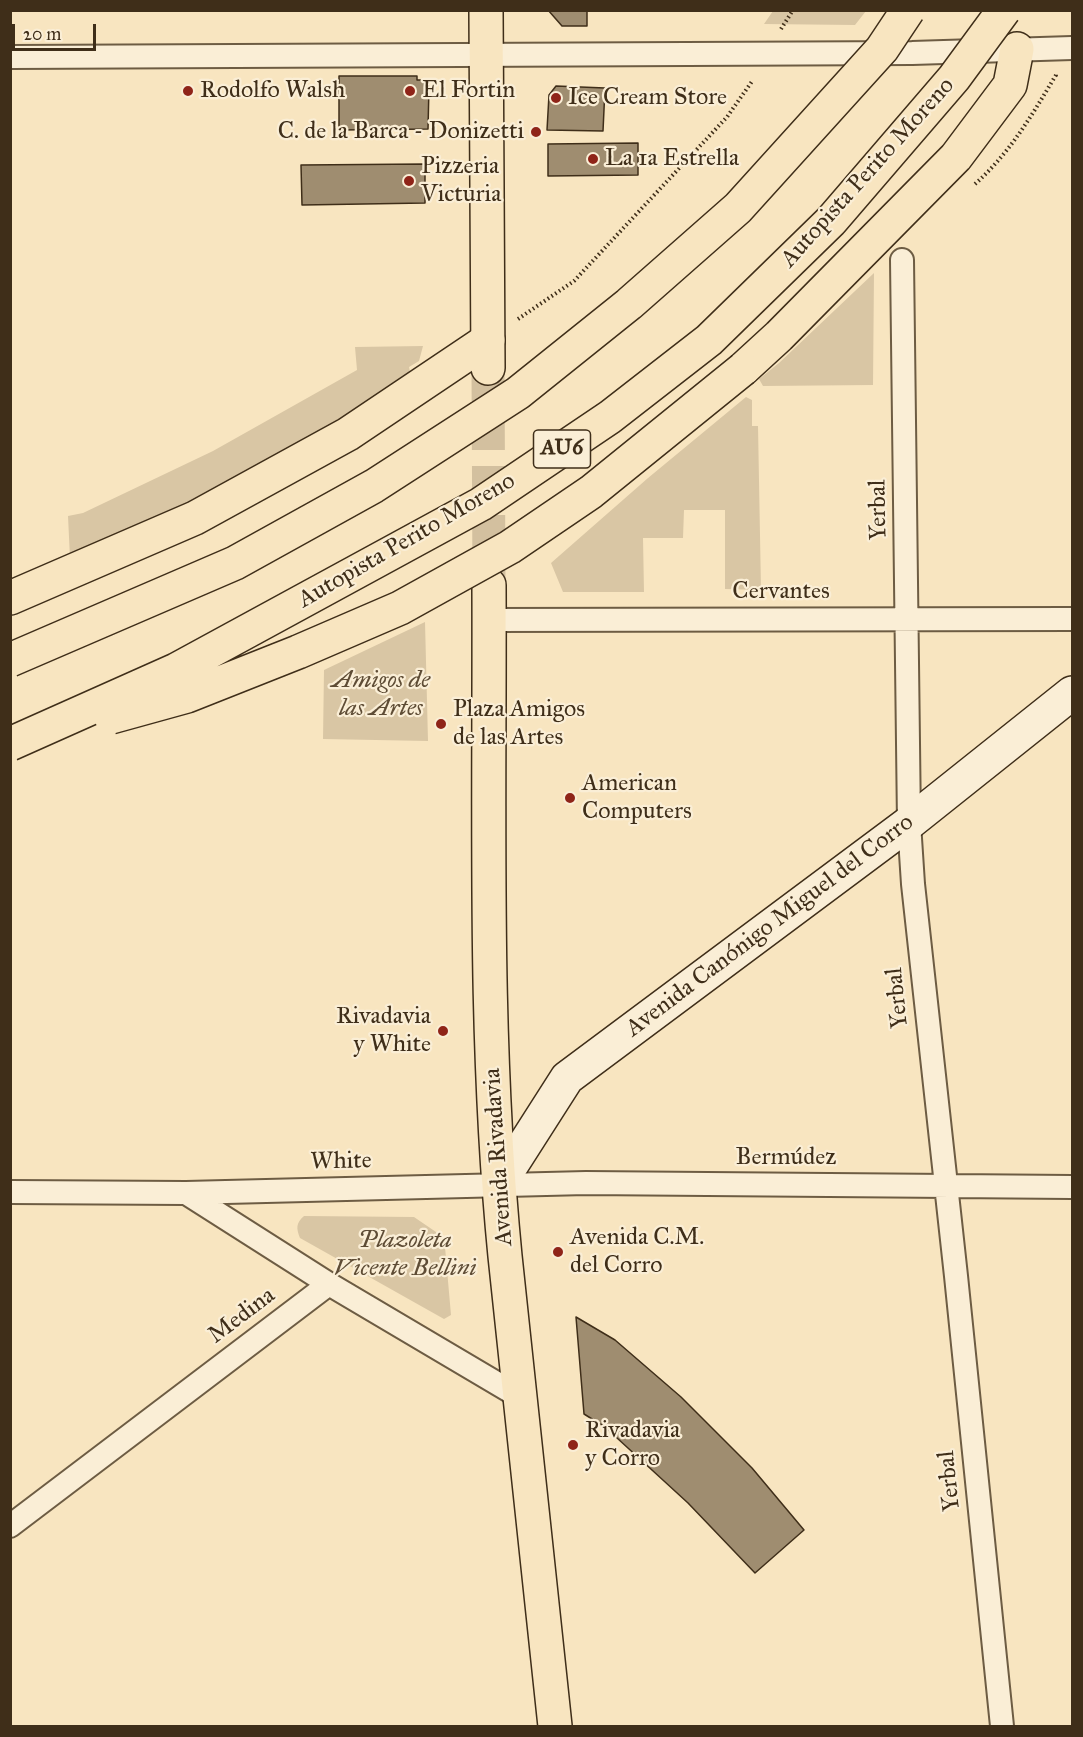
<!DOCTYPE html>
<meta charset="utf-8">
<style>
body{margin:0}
#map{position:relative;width:1083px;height:1737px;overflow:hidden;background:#f8e5c0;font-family:"IM FELL Great Primer",serif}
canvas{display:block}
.frame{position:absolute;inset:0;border:12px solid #3f2e19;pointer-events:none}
.scale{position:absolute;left:12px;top:24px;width:84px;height:27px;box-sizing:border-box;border:3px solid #3f2e19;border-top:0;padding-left:8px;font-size:18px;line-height:21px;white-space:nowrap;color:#3f2e19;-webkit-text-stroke:4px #faeed6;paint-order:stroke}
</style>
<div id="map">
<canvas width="1083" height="1737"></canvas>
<div class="frame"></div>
<div class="scale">20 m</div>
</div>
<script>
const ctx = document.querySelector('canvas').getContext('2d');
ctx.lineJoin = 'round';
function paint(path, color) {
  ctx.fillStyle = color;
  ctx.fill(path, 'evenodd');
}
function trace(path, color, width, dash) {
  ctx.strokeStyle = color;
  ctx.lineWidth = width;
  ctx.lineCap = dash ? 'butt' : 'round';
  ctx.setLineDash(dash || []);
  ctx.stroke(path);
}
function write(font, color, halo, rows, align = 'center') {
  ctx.font = font + ' "IM FELL Great Primer",serif';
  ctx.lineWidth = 4.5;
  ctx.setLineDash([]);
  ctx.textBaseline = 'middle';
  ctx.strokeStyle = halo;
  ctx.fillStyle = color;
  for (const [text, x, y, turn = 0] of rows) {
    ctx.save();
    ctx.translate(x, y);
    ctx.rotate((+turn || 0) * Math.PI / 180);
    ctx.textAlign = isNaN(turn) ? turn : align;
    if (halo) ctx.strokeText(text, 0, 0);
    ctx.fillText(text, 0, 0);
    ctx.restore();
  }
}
paint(new Path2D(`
 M773 11V10L866 11 855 25 764 24Z
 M874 273 873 385 763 386 759 379 779 363Z
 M423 346 419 361 409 367 410 372 361 408 251 472 134 530 70 558 68 516 83 513 213 451 357 370 355 347Z
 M746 397 752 400V426H758L761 590 725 589V510H684L683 538H643L644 592H563L551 563 648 478Z
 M425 622 428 741 323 739 324 670Z
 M304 1216 414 1217 436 1232 445 1247 451 1315 444 1319 300 1238C296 1228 296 1223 304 1216Z`), '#d9c6a4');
const building = new Path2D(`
 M548 10H587V26H562Z
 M339 76H417V80H424V86H429L428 129 339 130Z
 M556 86 605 88 603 131 547 130 549 95Z
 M638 143V175L548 176V144Z
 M425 164V203L302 205 301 165Z
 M576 1317 615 1340 681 1397 752 1468 804 1530 755 1573 688 1503 605 1427 584 1414Z`);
paint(building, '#9f8d70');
trace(building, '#3f2e19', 1.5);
trace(new Path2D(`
 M488 368 489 585`), '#d3c09f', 33, [33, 16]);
const street = new Path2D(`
 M10 57 912 53 1072 48
 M902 260 909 823 913 884 956 1276 1002 1726
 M490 620 1072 619
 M10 1192 186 1193 586 1183 1072 1187
 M186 1193 329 1284 520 1397
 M10 1526 329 1284`);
const secondary = new Path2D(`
 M498 1186 567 1078 909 823 1072 693`);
const primary = new Path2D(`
 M486 10 488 368
 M489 585C490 809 483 1033 505 1256L555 1726`);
const highway = new Path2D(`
 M743 369 779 336 956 157 1010 85 1017 49
 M10 598 195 518 348 434 488 340`);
trace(street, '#6d5c43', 26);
trace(secondary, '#3f2e19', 36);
trace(primary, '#3f2e19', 36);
trace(highway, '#3f2e19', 36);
trace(new Path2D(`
 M781 29 793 10
 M975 184C1010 153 1032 115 1056 75V72
 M518 319 574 281 727 117 753 80`), '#3f2e19', 4, [1.5, 3]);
trace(street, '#faeed6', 22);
trace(secondary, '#faeed6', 33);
trace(primary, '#f8e5c0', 33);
trace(highway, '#f8e5c0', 33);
const highwayBridge = new Path2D(`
 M10 660 235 563 374 486 518 393 629 304 738 208 882 49 908 10
 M111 717 187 696 298 652 400 608 510 547 591 492 743 369
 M10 744 176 670 481 504 610 417 709 340 831 221 954 78 1004 10`);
trace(highwayBridge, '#3f2e19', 36, []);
trace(highwayBridge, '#f8e5c0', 33);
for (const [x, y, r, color] of [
 [188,91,6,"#8f2418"],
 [410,91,6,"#8f2418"],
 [556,98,6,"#8f2418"],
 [536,132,6,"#8f2418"],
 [593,159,6,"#8f2418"],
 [409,181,6,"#8f2418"],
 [441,724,6,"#8f2418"],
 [570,798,6,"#8f2418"],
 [443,1031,6,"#8f2418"],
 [558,1252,6,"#8f2418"],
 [573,1445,6,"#8f2418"]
]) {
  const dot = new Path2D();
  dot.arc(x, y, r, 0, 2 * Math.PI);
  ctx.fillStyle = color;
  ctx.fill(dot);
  trace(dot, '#faeed6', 2);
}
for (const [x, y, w] of [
 [562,449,57]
]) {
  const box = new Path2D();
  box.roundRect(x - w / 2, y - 19, w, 38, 4.5);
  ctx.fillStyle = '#faeed6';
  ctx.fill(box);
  trace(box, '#3f2e19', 1.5);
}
write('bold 22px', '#3f2e19', null, [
 ["AU6",562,449]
]);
write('24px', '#3f2e19', '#faeed6', [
 ["Rodolfo Walsh",200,91],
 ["El Fortin",422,91],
 ["Ice Cream Store",568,98],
 ["C. de la Barca - Donizetti",524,132,"right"],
 ["La 1a Estrella",605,159],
 ["Pizzeria",421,167],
 ["Victuria",421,195],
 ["Plaza Amigos",453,710],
 ["de las Artes",453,738],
 ["American",582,784],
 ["Computers",582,812],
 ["Rivadavia",431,1017,"right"],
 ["y White",431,1045,"right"],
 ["Avenida C.M.",570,1238],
 ["del Corro",570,1266],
 ["Rivadavia",585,1431],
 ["y Corro",585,1459]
], 'left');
write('24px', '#3f2e19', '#faeed6', [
 ["Autopista Perito Moreno",868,173,-48],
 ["Yerbal",879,510,-91],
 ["Autopista Perito Moreno",407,541,-30],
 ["Cervantes",781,592],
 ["Avenida Canónigo Miguel del Corro",770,926,-37],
 ["Yerbal",898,998,-96],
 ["Avenida Rivadavia",499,1157,-94],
 ["Bermúdez",786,1158],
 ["White",341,1162,-1],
 ["Medina",242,1316,-37],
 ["Yerbal",950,1481,-96]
]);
write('italic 24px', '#5e4c35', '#faeed6', [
 ["Amigos de",381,681],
 ["las Artes",381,709],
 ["Plazoleta",405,1241],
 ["Vicente Bellini",405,1269]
]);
</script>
